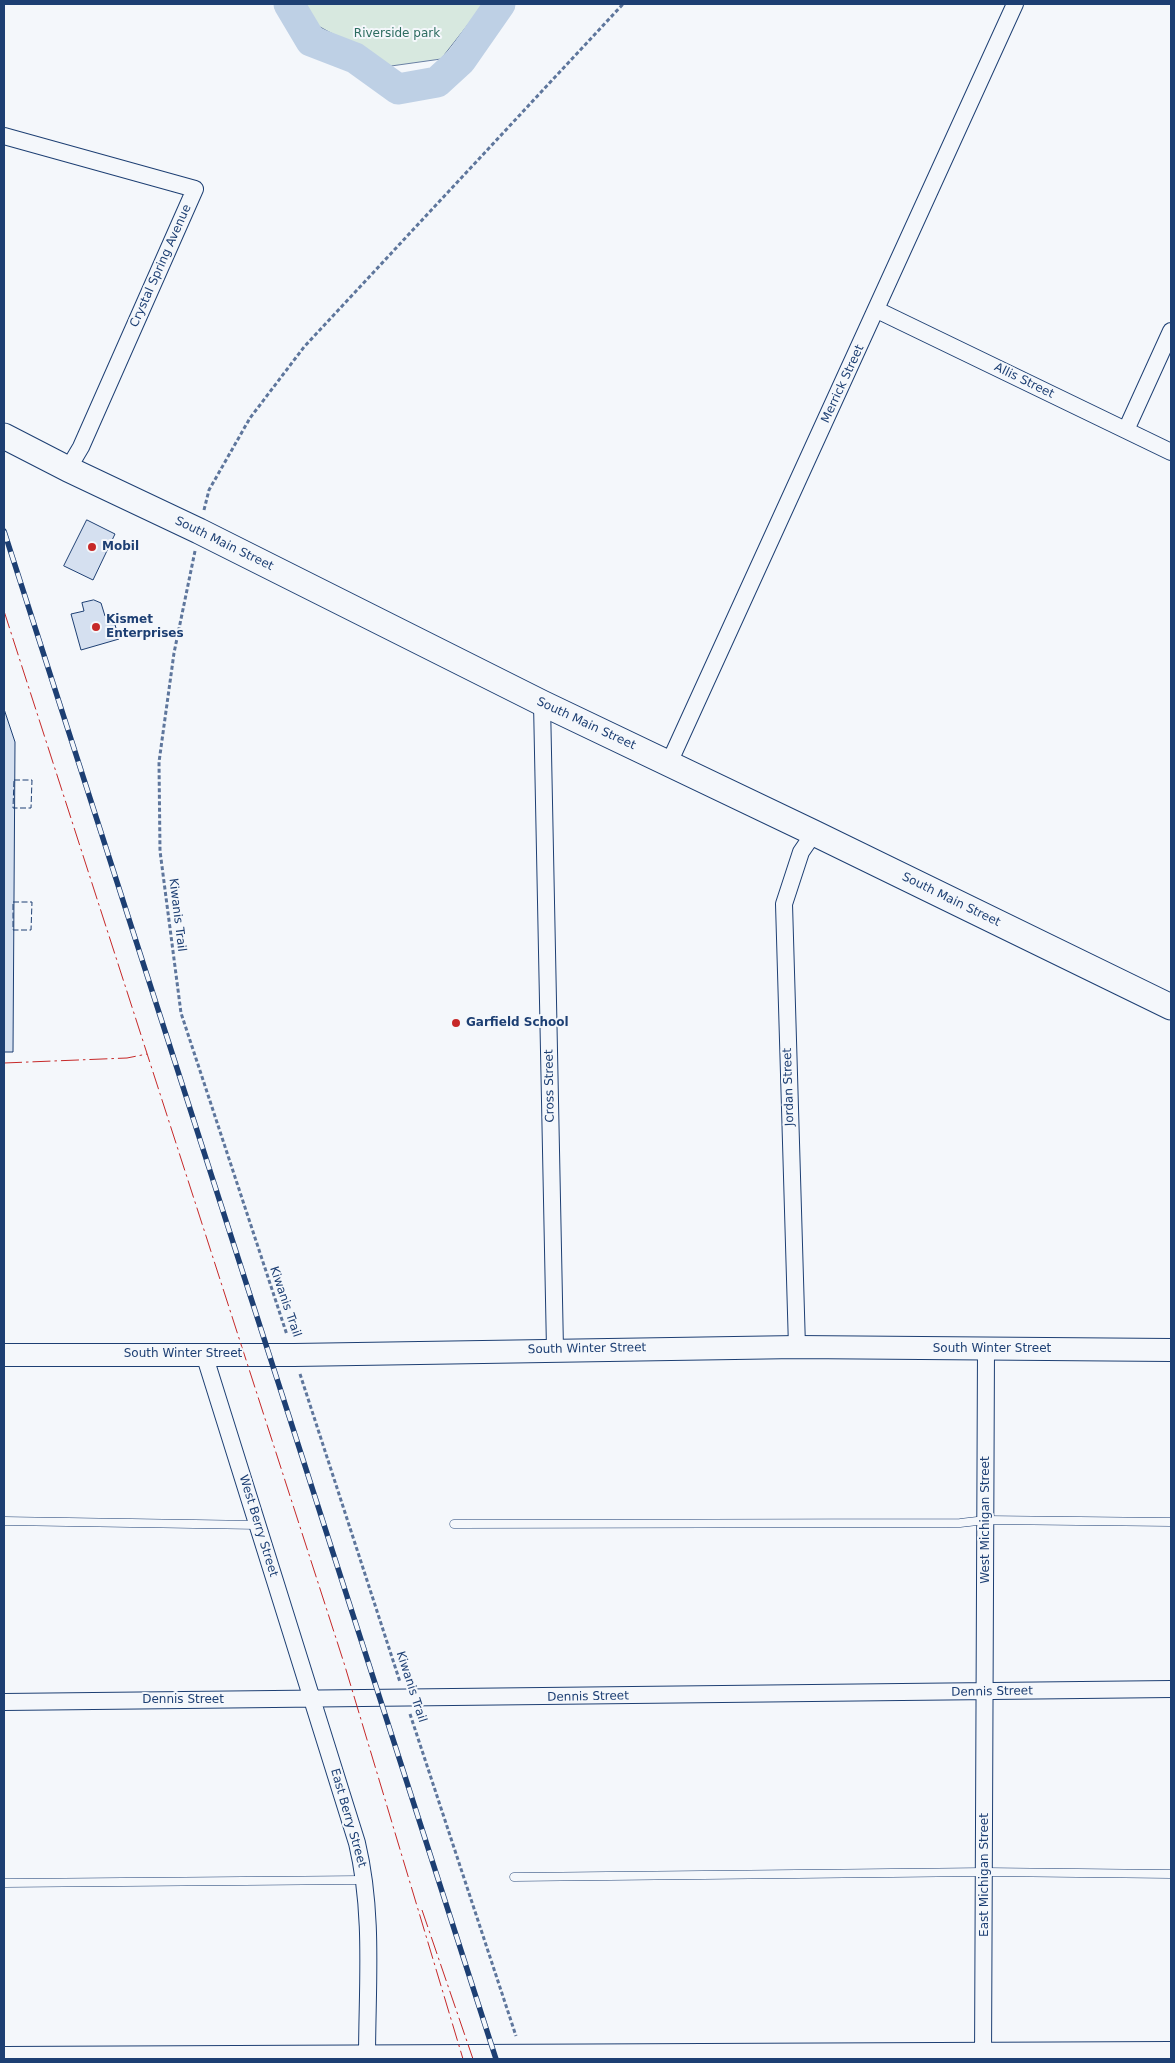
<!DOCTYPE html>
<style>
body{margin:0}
#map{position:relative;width:1175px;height:2063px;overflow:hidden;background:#f4f7fb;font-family:"DejaVu Sans",sans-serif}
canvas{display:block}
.frame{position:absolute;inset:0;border:5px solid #1d3f73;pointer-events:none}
</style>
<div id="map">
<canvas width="1175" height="2063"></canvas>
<div class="frame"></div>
</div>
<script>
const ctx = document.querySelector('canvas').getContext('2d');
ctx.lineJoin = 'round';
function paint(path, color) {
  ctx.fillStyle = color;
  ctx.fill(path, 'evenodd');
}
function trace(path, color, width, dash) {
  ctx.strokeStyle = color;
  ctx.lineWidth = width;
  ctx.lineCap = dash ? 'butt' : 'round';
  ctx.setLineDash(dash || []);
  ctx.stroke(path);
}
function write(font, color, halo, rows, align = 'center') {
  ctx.font = font + ' "DejaVu Sans",sans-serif';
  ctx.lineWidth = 4;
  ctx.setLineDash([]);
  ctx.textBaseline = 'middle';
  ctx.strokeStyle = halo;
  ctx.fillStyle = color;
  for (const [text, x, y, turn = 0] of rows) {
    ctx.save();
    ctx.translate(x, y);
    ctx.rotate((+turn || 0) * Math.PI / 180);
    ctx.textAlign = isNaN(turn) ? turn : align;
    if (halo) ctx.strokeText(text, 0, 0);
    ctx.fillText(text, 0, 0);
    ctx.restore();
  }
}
const green = new Path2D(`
 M303 4H484L441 59 391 66 311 22Z`);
paint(green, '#d7e8df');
trace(green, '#687fa3', 1);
trace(new Path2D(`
 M289 4 311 41 355 58 398 89 437 82 461 60 500 4`), '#bed0e5', 31);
const building = new Path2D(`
 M87 520 115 534 93 580 64 566Z
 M94 600 101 603 105 616 112 614 119 639 81 650 71 614 84 611 82 603Z
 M4 709 15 742 13 1052H4Z`);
paint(building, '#d5e0f0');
trace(building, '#1d3f73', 1);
const lane = new Path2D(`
 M4 1521 258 1525
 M454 1524 960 1523 986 1520 1171 1522
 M514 1877 985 1872 1171 1874
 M4 1883 363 1880`);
const street = new Path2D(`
 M4 136 195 189 81 447 68 469
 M877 310 1171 452
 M1126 430 1171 331
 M542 703 555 1349
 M669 763 1015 4
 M797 1347 784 904 801 852 814 833
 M204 1354 357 1843C374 1914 367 1986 367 2059
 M4 1702 1171 1689
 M4 2055 1171 2050
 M983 2059 986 1349`);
const secondary = new Path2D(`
 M4 1355H294L797 1347 1171 1350`);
const primary = new Path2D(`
 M4 436 68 469 199 531 542 703 814 833 1171 1007`);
trace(lane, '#1d3f73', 9);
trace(street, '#1d3f73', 18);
trace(secondary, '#1d3f73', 24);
trace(primary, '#1d3f73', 27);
trace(new Path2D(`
 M204 510 209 490 250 418 304 347 623 4
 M195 551 174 653 159 762 160 851 181 1013 287 1335
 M300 1374 400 1682
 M410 1714 516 2036`), '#5e769c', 3, [4, 2.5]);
trace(lane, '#f4f7fb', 8);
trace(street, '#f4f7fb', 16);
trace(secondary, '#f4f7fb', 22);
trace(primary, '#f4f7fb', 25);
const rail = new Path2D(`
 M4 531 496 2059`);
trace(rail, '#1d3f73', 5.5);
trace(rail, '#f4f7fb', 4, [11]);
trace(new Path2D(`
 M14 780H32L31 808H13Z
 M13 902H32L31 930H13Z`), '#1d3f73', 1, [6, 2.5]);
trace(new Path2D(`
 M4 611 344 1663 463 2059
 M4 1063 127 1058 147 1054
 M422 1910 473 2059`), '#c62828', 1, [18, 4, 2.5, 4]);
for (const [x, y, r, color] of [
 [92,547,5,"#c62828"],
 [96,627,5,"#c62828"],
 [456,1023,5,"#c62828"]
]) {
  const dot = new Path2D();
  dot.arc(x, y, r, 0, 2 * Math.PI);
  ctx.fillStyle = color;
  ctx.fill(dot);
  trace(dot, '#f4f7fb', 2);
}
write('12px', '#2c6c60', '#f4f7fb', [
 ["Riverside park",397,34]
]);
write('12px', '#1d3f73', '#f4f7fb', [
 ["Crystal Spring Avenue",161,266,-66],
 ["Allis Street",1024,381,26],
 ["Merrick Street",843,384,-65],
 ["South Main Street",224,544,26],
 ["South Main Street",586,724,25],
 ["South Main Street",951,900,26],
 ["Kiwanis Trail",177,915,83],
 ["Cross Street",550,1086,-91],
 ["Jordan Street",789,1087,-92],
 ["Kiwanis Trail",285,1302,71],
 ["South Winter Street",587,1349,-1],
 ["South Winter Street",992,1349],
 ["South Winter Street",183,1354],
 ["West Michigan Street",986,1520,-90],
 ["West Berry Street",258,1526,73],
 ["Kiwanis Trail",411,1687,72],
 ["Dennis Street",992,1692,-1],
 ["Dennis Street",588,1697,-1],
 ["Dennis Street",183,1700],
 ["East Berry Street",348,1818,74],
 ["East Michigan Street",985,1875,-90]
]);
write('bold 12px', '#1d3f73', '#f4f7fb', [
 ["Mobil",102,547],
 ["Kismet",106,620],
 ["Enterprises",106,634],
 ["Garfield School",466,1023]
], 'left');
</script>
